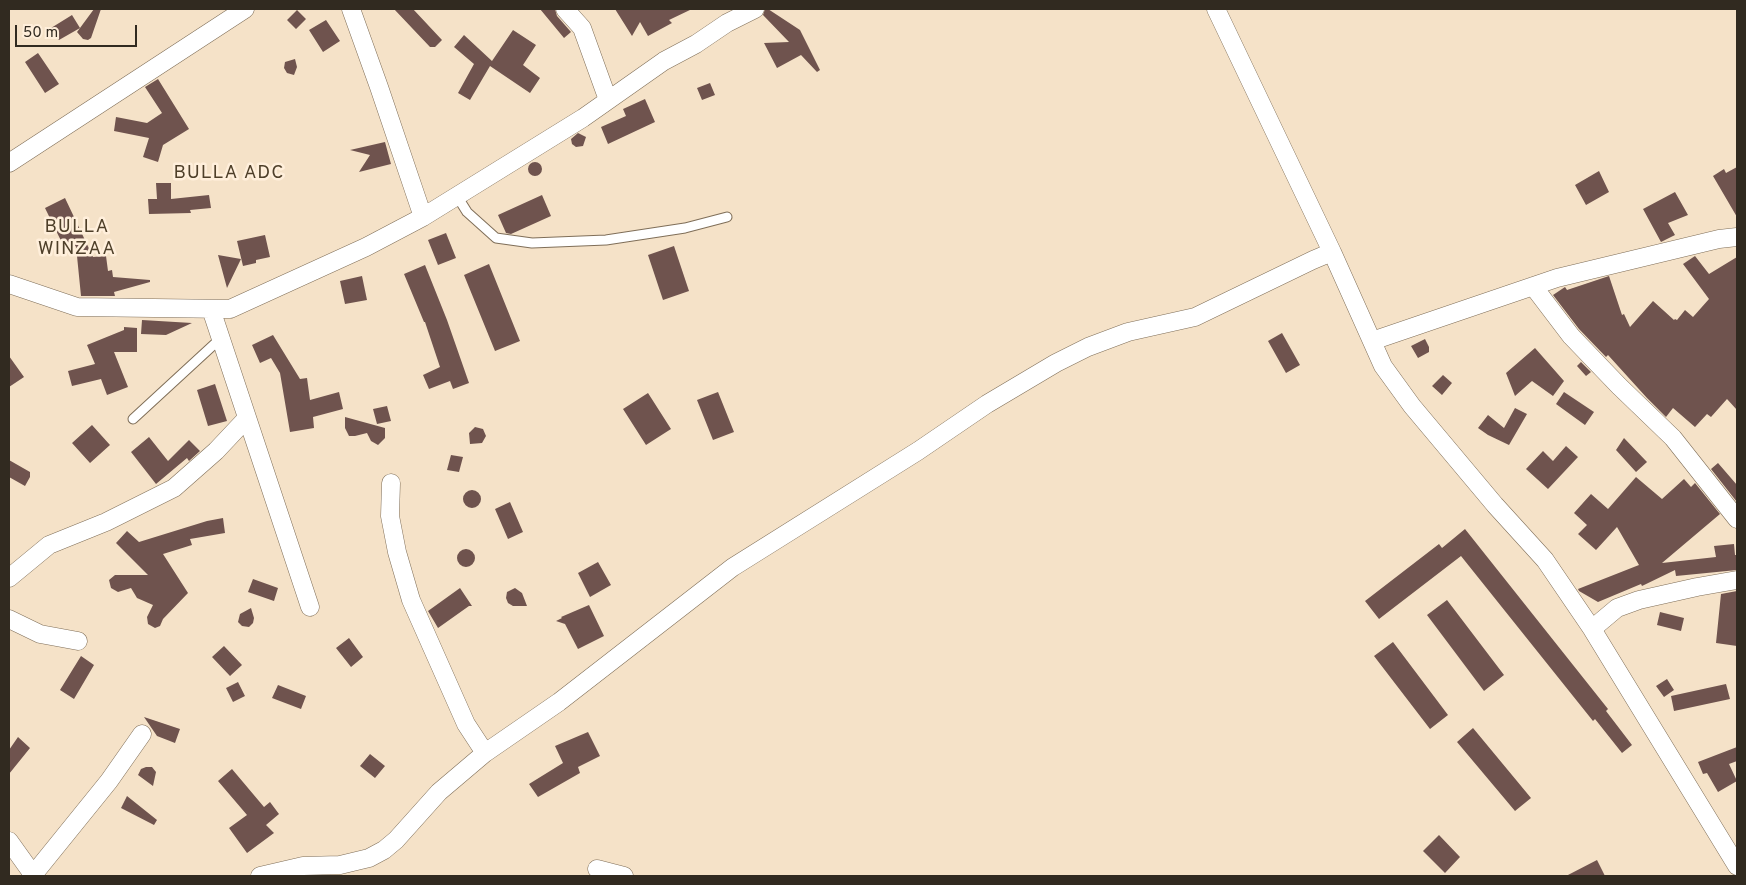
<!DOCTYPE html>
<style>
body{margin:0}
#map{position:relative;width:1746px;height:885px;overflow:hidden;background:#f5e2c8;font-family:Overpass,sans-serif}
canvas{display:block}
.frame{position:absolute;inset:0;border:10px solid #312a20;pointer-events:none}
.scale{position:absolute;left:15px;top:25px;width:122px;height:22px;box-sizing:border-box;border:2px solid #312a20;border-top:0;padding-left:6px;font-size:15px;line-height:18px;white-space:nowrap;color:#312a20;-webkit-text-stroke:4px #ffefdb;paint-order:stroke}
</style>
<div id="map">
<canvas width="1746" height="885"></canvas>
<div class="frame"></div>
<div class="scale">50 m</div>
</div>
<script>
const ctx = document.querySelector('canvas').getContext('2d');
ctx.lineJoin = 'round';
function paint(path, color) {
  ctx.fillStyle = color;
  ctx.fill(path, 'evenodd');
}
function trace(path, color, width, dash) {
  ctx.strokeStyle = color;
  ctx.lineWidth = width;
  ctx.lineCap = dash ? 'butt' : 'round';
  ctx.setLineDash(dash || []);
  ctx.stroke(path);
}
function write(font, color, halo, rows, align = 'center') {
  ctx.font = font + ' Overpass,sans-serif';
  ctx.lineWidth = 5;
  ctx.setLineDash([]);
  ctx.textBaseline = 'middle';
  ctx.strokeStyle = halo;
  ctx.fillStyle = color;
  for (const [text, x, y, turn = 0] of rows) {
    ctx.save();
    ctx.translate(x, y);
    ctx.rotate((+turn || 0) * Math.PI / 180);
    ctx.textAlign = isNaN(turn) ? turn : align;
    if (halo) ctx.strokeText(text, 0, 0);
    ctx.fillText(text, 0, 0);
    ctx.restore();
  }
}
paint(new Path2D(`
 M94 9H101L91 38 88 40 83 39 77 32 80 28 59 40 51 28 72 15 80 28Z
 M394 9H413L442 40 435 47H430Z
 M540 9H555L557 16 571 32 564 38Z
 M615 9H692L669 20 672 23 648 36 640 22 632 36Z
 M765 9H768L800 30 820 70 817 72 801 55 777 68 764 43 789 42 763 15Z
 M297 10 306 19 296 29 287 20Z
 M326 20 340 41 323 52 309 30Z
 M513 30 536 45 523 65 540 78 530 93 490 66 470 100 458 93 474 64 454 47 464 35 492 61Z
 M38 53 59 84 45 93 25 62Z
 M295 59 297 67 294 75 287 73 284 68 285 62Z
 M158 79 189 129 163 145 158 162 143 157 149 138 114 131 116 117 147 123 162 113 145 87Z
 M710 83 715 95 702 100 697 88Z
 M645 99 655 122 608 144 601 127 626 116 623 109Z
 M578 133 586 137 583 146 576 147 572 144 571 139Z
 M385 142 391 164 359 172 370 155 350 150Z
 M528 169a7 7 0 1 1 14 0a7 7 0 1 1-14 0Z
 M1737 167V217L1713 176 1724 169 1726 173Z
 M1599 171 1609 192 1586 205 1575 185Z
 M156 183H171V199L209 195 211 208 190 210 191 213 149 214 148 199H157Z
 M1675 192 1688 215 1668 223 1675 235 1661 242 1643 209Z
 M542 195 551 216 511 234 506 233 498 215Z
 M65 198 93 257 106 256 108 271 112 270 113 277 150 280V282L114 292 115 296H81L76 246 66 251 45 208Z
 M446 233 456 258 438 265 428 240Z
 M265 235 270 257 256 260V263L243 266 237 241Z
 M674 246 689 291 663 300 648 255Z
 M218 255 241 259 227 288Z
 M1695 256 1709 274 1737 257V410L1727 399 1711 417 1707 414 1695 427 1673 408 1666 417 1647 398 1608 355 1606 357 1579 329 1553 295 1565 287 1567 290 1609 276 1622 315 1624 314 1630 327 1653 301 1674 320 1675 319 1677 320 1685 310 1693 317 1709 299 1683 264Z
 M489 264 520 341 495 351 464 275Z
 M425 265 447 320 469 383 453 389 450 381 429 389 423 375 440 367 425 322H424L404 274Z
 M362 276 367 300 345 304 340 281Z
 M142 320 192 323 166 335 141 334Z
 M124 327 137 328V352H114L128 387 107 395 101 379 72 386 68 371 95 364 87 345 124 330Z
 M1282 333 1300 365 1286 373 1268 341Z
 M273 335 300 379 307 378 310 400 339 392 343 409 313 417 314 428 290 432 280 373 271 358 260 363 252 345Z
 M1425 339 1429 347V352L1418 358 1411 346Z
 M1535 348 1564 381 1553 396 1532 381 1515 396 1506 373Z
 M9 356 24 377 9 387Z
 M1581 362 1591 372 1586 376 1577 366Z
 M1443 375 1452 383 1442 395 1432 386Z
 M215 384 227 421 208 426 197 390Z
 M718 392 734 432 713 440 697 400Z
 M1564 392 1594 412 1585 425 1556 404Z
 M648 393 671 429 646 445 623 409Z
 M387 406 391 421 377 424 373 409Z
 M1515 408 1527 414 1509 445 1488 435 1478 428 1488 415 1504 428Z
 M345 417 385 428V438L378 445 371 441 367 433 355 436H349L345 428Z
 M92 425 110 445 90 463 72 443Z
 M475 427 483 429 486 436 482 443 470 444 469 433Z
 M149 437 168 461 189 440 200 451 189 461 187 458 156 484 131 452Z
 M1624 438 1647 462 1636 472 1616 450Z
 M1566 446 1578 457 1548 489 1526 469 1543 451 1553 461Z
 M451 455 463 457 459 472 447 470Z
 M9 460 30 472V477L25 486 9 477Z
 M1718 463 1737 485V502L1711 469Z
 M1636 477 1662 499 1684 479 1691 487 1695 483 1720 514 1662 563 1716 557 1714 546 1734 544 1735 555H1737V570L1676 576 1675 570 1642 586 1641 584 1598 602 1579 591 1578 589 1639 565 1617 527 1596 550 1578 534 1587 525 1574 513 1591 494 1608 509Z
 M463 499a9 9 0 1 1 18 0a9 9 0 1 1-18 0Z
 M510 502 523 532 508 539 495 509Z
 M223 518 225 533 190 539 192 545 163 554 188 593 163 619 160 626 155 628 148 624 147 617 153 605 137 598 131 588 118 592 111 588 109 580 115 575H148L116 543 127 531 139 542 207 521Z
 M1465 529 1608 709 1606 711 1632 745 1622 753 1595 719 1593 721 1461 556 1379 619 1365 601 1439 544 1442 548Z
 M457 558a9 9 0 1 1 18 0a9 9 0 1 1-18 0Z
 M598 562 611 585 590 597 578 573Z
 M253 579 278 588 274 601 248 592Z
 M460 588 472 606H469L438 628 428 611Z
 M515 588 522 593 527 606H513L508 603 506 598 507 592Z
 M1737 591V646L1716 643 1721 594Z
 M1447 600 1504 675 1484 691 1427 615Z
 M589 605 604 636 578 649 565 624 556 621 562 618 561 617Z
 M251 608 254 618 253 623 249 627 242 626 238 622 240 614Z
 M1660 612 1684 618 1681 631 1657 625Z
 M349 638 363 657 351 667 336 648Z
 M1393 642 1448 715 1430 729 1374 656Z
 M224 646 242 665 230 676 212 657Z
 M81 656 94 665 74 699 60 690Z
 M1667 679 1674 690 1664 697 1656 686Z
 M238 682 245 696 233 702 226 688Z
 M1726 684 1730 699 1674 711 1671 696Z
 M278 685 306 696 301 709 272 698Z
 M144 717 180 729 175 743 157 736Z
 M1473 728 1531 798 1515 811 1457 742Z
 M588 732 600 756 578 767 580 773 538 797 529 784 563 763 555 746Z
 M18 737 30 748 9 774V750Z
 M1737 747V761L1729 764 1737 781 1718 792 1707 773 1703 774 1698 762Z
 M370 754 385 766 375 778 360 766Z
 M146 767H152L156 772 153 786 138 775 141 769Z
 M232 769 264 807 270 802 279 814 266 825 274 833 247 853 229 828 247 815 218 781Z
 M127 796 157 820 154 825 121 808Z
 M1439 835 1460 857 1445 873 1423 851Z
 M1597 860 1605 876H1566Z`), '#6f534e');
const lane = new Path2D(`
 M457 196 467 212 496 238 532 243 606 240 685 228 727 217
 M133 419 221 338`);
const street = new Path2D(`
 M351 9 379 87 423 217
 M565 9 582 28 608 100
 M1216 9 1332 252 1383 366 1412 406 1495 505 1545 560 1592 629 1737 866
 M9 163 245 9
 M9 284 77 307 230 309 366 247 423 217 583 118 664 61 696 44 727 23 755 9
 M1533 286 1571 336 1619 386 1673 438 1737 519
 M211 309 310 607
 M1372 341 1557 278 1719 239 1737 237
 M9 578 49 545 106 522 174 488 216 451 247 418
 M9 619 40 634 78 641
 M1592 629 1617 608 1639 600 1697 587 1737 580
 M485 753 559 702 733 567 918 451 987 404 1056 363 1088 347 1128 332 1195 317 1313 260 1332 252
 M9 841 34 876
 M597 869 624 876
 M33 875 109 781 142 734
 M260 876 303 866 340 865 369 858 384 850 396 840 439 792 485 753 466 724 411 600 397 552 390 516 391 483`);
trace(lane, '#7f6e58', 11);
trace(street, '#7f6e58', 19);
trace(lane, '#fff', 9);
trace(street, '#fff', 18);
ctx.letterSpacing = '1px';
write('19px', '#4e3f29', '#ffefdb', [
 ["BULLA ADC",229,174],
 ["BULLA",77,228],
 ["WINZAA",77,250]
]);
ctx.letterSpacing = '0px';
</script>
